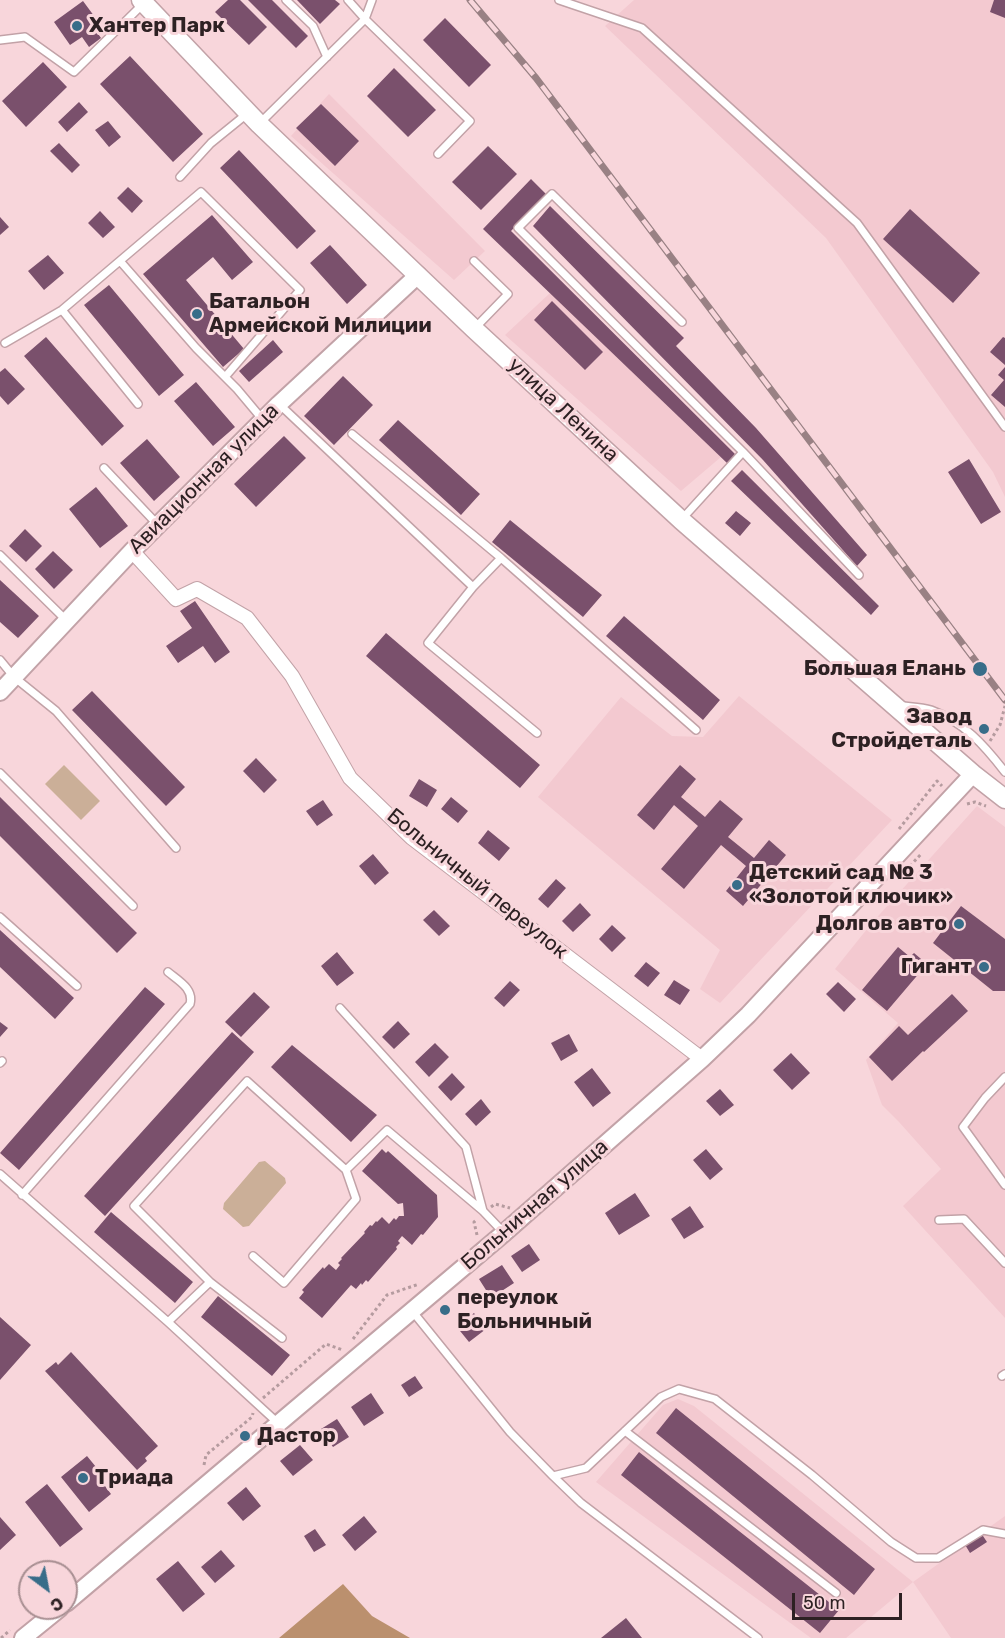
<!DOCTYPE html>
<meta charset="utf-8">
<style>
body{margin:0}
#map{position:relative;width:1005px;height:1638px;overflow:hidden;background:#f8d6db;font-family:Rubik,sans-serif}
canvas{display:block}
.north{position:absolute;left:18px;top:1560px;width:60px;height:60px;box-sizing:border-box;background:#f8d6db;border:2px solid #a78e91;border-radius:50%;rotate:148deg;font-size:16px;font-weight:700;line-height:24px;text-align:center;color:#2d2123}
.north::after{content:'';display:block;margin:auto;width:21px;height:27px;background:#386d89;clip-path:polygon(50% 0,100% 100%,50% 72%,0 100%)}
.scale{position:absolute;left:792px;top:1593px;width:110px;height:27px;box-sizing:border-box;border:3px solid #2d2123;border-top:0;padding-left:8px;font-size:18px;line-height:21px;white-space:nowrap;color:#2d2123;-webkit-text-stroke:4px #f8d6db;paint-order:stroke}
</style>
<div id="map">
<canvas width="1005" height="1638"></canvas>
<div class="north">С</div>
<div class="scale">50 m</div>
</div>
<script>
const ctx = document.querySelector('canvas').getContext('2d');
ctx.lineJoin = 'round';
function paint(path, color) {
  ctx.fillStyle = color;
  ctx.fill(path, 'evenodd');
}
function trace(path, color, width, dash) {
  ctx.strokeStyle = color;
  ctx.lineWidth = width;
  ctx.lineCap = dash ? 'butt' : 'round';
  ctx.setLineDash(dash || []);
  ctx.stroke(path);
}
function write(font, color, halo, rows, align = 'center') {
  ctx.font = font + ' Rubik,sans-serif';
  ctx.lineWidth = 6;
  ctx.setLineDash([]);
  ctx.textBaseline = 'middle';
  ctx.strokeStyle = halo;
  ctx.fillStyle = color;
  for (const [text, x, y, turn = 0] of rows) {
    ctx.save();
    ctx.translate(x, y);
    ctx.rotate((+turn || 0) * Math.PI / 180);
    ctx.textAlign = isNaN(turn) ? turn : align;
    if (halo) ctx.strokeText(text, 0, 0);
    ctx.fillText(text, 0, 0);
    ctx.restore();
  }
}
paint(new Path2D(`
 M634 0H1005V497L993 472 826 238 605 26Z
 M329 94 485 251 454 280 291 136Z
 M550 293 721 457 681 491 505 335Z
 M739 696 892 820 720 1003 700 989 720 950 538 797 621 697 672 736 703 737Z
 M977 806 1005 827V1318L903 1206 941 1169 899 1122 882 1105 866 1060 898 1023 835 969 871 924Z
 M678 1399 694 1406 913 1582 1005 1516V1638H951L913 1582 846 1638H811L596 1482 663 1405Z`), '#f3c9d0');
paint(new Path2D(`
 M64 765 100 801 81 820 45 784Z
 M265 1161 285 1178 286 1183 249 1226 243 1227 223 1209 224 1203 259 1162Z`), '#cbaf98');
paint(new Path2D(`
 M343 1584 372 1616 410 1638H279Z`), '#bb906e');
paint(new Path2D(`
 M228 0H240L267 27 249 45 215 12Z
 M248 0H272L308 36 296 48Z
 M297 0H335L340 4 320 24Z
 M994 0H1005V18L990 12Z
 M83 1 100 24 94 28 101 38 89 47 82 37 70 45 54 22Z
 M445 18 491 65 469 87 423 40Z
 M130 56 203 134 173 162 100 84Z
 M43 62 67 87 26 127 2 101Z
 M394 68 436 110 408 137 367 96Z
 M79 102 88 112 67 132 58 122Z
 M321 104 359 141 335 166 296 128Z
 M108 121 121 137 109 147 95 130Z
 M59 143 80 165 72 173 50 151Z
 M488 146 517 174 481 210 452 182Z
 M239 150 316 231 297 249 220 168Z
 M531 179 546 194 511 231 736 455 728 464 483 229Z
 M128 187 143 201 132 213 117 198Z
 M550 206 684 338 676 346 756 428 867 555 857 566 763 460 533 226Z
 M910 209 980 273 953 303 883 239Z
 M100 211 115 227 103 238 88 223Z
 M212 215 253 262 232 280 213 257 186 280 244 349 223 367 143 274Z
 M0 217 9 227 0 235Z
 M330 245 367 285 347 304 310 263Z
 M48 255 64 273 44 290 28 271Z
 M109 285 184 375 159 396 84 305Z
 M552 301 603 352 585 370 534 320Z
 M46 337 124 426 102 446 24 356Z
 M1003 337 1005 338V365L990 352Z
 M273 340 283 352 249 382 239 371Z
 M1005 367V407L991 395 1004 380 998 375Z
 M5 368 25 389 8 405 0 396V372Z
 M343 376 373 405 334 445 304 416Z
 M196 382 235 427 213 446 174 401Z
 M398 420 480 494 461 515 379 440Z
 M284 436 306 458 256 507 234 484Z
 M147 439 180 477 154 501 120 463Z
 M969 459 1001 512 981 524 948 472Z
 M742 470 879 606 871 615 731 481Z
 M96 487 128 526 100 548 69 509Z
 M736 511 751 523 740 536 725 523Z
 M510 520 602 595 583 617 492 542Z
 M25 529 42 546 26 562 9 546Z
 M53 551 73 570 54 589 35 569Z
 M0 580 39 616 18 638 0 622Z
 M195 601 230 652 215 663 203 646 178 663 166 646 192 628 180 611Z
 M624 616 720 700 703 720 606 636Z
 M386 633 540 765 520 788 366 656Z
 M92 691 185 787 166 806 72 710Z
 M256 758 277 780 264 793 243 771Z
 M680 765 696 779 681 797 705 817 720 800 743 819 728 837 754 858 769 840 786 855 743 906 726 891 746 866 721 845 684 889 661 869 698 826 674 805 654 830 637 815Z
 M419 779 437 790 427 807 409 796Z
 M0 797 137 933 117 953 0 836Z
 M451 797 468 811 458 823 441 809Z
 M323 800 333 815 317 826 306 811Z
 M488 830 510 848 499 861 478 843Z
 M373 854 389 873 375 885 359 866Z
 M556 879 566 888 548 908 538 899Z
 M580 903 591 915 573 932 562 921Z
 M961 906 1005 939V991H993L933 943Z
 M434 910 450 926 439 936 423 920Z
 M612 925 626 938 612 952 599 939Z
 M0 930 74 998 55 1019 0 967Z
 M898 947 910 957 914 953 927 964 887 1011 862 990Z
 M337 952 354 973 337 986 321 966Z
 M646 962 660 973 648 987 634 976Z
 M674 980 690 990 680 1005 664 995Z
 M510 981 520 990 504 1007 494 998Z
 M838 982 856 999 844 1012 826 994Z
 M145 987 165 1004 19 1170 0 1153Z
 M254 992 270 1007 241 1037 225 1022Z
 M952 994 968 1011 924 1052 923 1051 892 1081 869 1057 899 1026 908 1035Z
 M398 1021 410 1034 394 1049 382 1037Z
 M0 1022 8 1028 0 1037Z
 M232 1032 254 1052 105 1216 84 1196Z
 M569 1034 578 1051 561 1061 551 1043Z
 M435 1043 449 1057 429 1077 415 1062Z
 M292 1045 377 1115 351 1142 271 1067Z
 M791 1053 810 1073 792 1090 773 1070Z
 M592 1068 611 1093 593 1107 574 1082Z
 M452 1073 465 1087 451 1101 438 1087Z
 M720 1089 734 1105 720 1116 706 1101Z
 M481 1099 491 1112 476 1126 465 1114Z
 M382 1149 386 1153 388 1151 437 1195 438 1217 423 1235 421 1234 412 1245 402 1236 398 1241 400 1243 396 1247 397 1249 368 1282 366 1280 362 1285 361 1283 356 1289 351 1285 322 1318 299 1298 304 1292 302 1290 323 1267 324 1269 329 1264 336 1270 340 1265 338 1263 342 1259 341 1258 365 1233 364 1232 370 1225 372 1226 376 1221 377 1222 382 1217 389 1224 394 1218 396 1220 399 1216H404L403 1203 398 1204 362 1171Z
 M706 1149 723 1169 710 1180 693 1160Z
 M635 1193 650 1216 619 1235 605 1213Z
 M690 1206 704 1227 684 1239 671 1219Z
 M111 1212 193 1282 175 1303 94 1232Z
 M529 1244 540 1260 522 1272 511 1256Z
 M502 1265 514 1283 491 1298 479 1279Z
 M218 1296 290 1355 272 1376 201 1317Z
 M474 1313 486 1329 469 1342 456 1326Z
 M0 1317 31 1345 0 1380Z
 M71 1352 158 1446 145 1458 147 1461 137 1470 45 1371 56 1362 58 1365Z
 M415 1376 423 1388 409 1397 401 1385Z
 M371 1393 384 1413 364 1426 351 1407Z
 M676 1408 875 1569 854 1595 656 1433Z
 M337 1419 349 1437 333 1447 321 1429Z
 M300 1445 313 1460 293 1476 280 1461Z
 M639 1452 839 1610 820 1633 621 1475Z
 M87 1456 105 1478 102 1482 111 1494 89 1512 61 1477Z
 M47 1484 83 1529 60 1547 25 1502Z
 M246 1487 261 1506 243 1521 227 1503Z
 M364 1516 377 1532 355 1551 342 1535Z
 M0 1517 16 1535 0 1550Z
 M315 1529 326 1545 314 1552 304 1536Z
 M981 1533 987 1542 970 1553 964 1543Z
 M221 1550 235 1566 215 1583 201 1567Z
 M178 1561 205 1594 183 1612 156 1579Z
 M626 1618 642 1638H601Z`), '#7a506c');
const service = new Path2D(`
 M286 0 313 26 327 57
 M348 0 365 19 372 0
 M559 0 642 28 857 223 1005 427
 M0 40 25 37 74 72 142 5
 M260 123 365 19 470 121 438 154
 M180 177 211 143 248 113
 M120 261 196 348 237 389 263 420
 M474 261 508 294 474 329
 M62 310 138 404
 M682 322 552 194 518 228 743 452 859 575
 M5 343 62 310 201 192 300 290 225 377
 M279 404 473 587 428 643 537 733
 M352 434 501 558 473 587
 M104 468 158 525
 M682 519 743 452
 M0 555 67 621
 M501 558 696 730
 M0 660 14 677 56 711 176 848
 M903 706C912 707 922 707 931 710 964 722 984 745 1005 772
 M0 773 133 906
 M0 917 77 986
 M340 1008 466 1147 483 1211
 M0 1063 2 1061
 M1005 1077 985 1098 963 1127 1005 1185
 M0 1174 168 1322 279 1424
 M22 1195 190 1004C194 989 179 981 168 972
 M939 1220 964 1219 1005 1263
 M253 1256 284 1283 356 1199 346 1170
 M210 1282 282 1338
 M413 1312 510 1432 553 1476 586 1468 661 1397 679 1389 715 1399 812 1475 891 1542 916 1558H938L983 1530 1005 1534
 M168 1322 210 1282 134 1206 247 1081 346 1170 387 1130 483 1211 504 1233
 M1002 1376 1005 1374
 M625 1431 836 1593
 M553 1476 581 1503 758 1638`);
const minor = new Path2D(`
 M132 551 176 599 197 589 247 618 292 676 350 778 412 838 702 1059`);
const tertiary = new Path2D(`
 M0 692 132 551 279 404 418 275
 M66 1603 504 1233 702 1059 748 1015 973 774
 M23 1638 60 1608`);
const secondary = new Path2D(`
 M141 0 259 124 474 329 681 520 973 774 1005 799`);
trace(service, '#c2a2a7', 10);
trace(minor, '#c2a2a7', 16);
trace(tertiary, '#c2a2a7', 20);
trace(secondary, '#c2a2a7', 21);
trace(new Path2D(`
 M990 741 1000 725 1005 706
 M967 804 975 802 986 806
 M899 829 937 781 942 786
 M910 866 922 853
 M491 1207 495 1204 510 1208
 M477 1235 474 1222 477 1219
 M353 1339 387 1295 419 1284
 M263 1398 326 1344 343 1350
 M204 1465 206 1455 252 1417 253 1413
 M1 1638 10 1630`), '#b59b9f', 3, [3, 3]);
trace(service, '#fff', 7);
trace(minor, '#fff', 14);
trace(tertiary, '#fff', 16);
trace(secondary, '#fff', 18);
const rail = new Path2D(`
 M470 0 536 78 1005 700`);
trace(rail, '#998184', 7);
trace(rail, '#f8d6db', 4.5, [14]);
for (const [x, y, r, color] of [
 [77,26,6,"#386d89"],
 [197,314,6,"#386d89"],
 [980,669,8,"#386d89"],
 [984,729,6,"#386d89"],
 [737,885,6,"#386d89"],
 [959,924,6,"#386d89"],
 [984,967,6,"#386d89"],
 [445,1310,6,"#386d89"],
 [245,1436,6,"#386d89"],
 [83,1478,6,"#386d89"]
]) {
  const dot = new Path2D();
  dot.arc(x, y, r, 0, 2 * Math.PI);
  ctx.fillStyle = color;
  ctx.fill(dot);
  trace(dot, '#f8d6db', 2);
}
write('bold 21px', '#2d2123', '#f8d6db', [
 ["Хантер Парк",89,26],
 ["Батальон",209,302],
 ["Армейской Милиции",209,326],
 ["Большая Елань",966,669,"right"],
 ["Завод",972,717,"right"],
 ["Стройдеталь",972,741,"right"],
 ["Детский сад № 3",749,873],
 ["«Золотой ключик»",749,897],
 ["Долгов авто",947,924,"right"],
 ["Гигант",972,967,"right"],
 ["переулок",457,1298],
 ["Больничный",457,1322],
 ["Дастор",257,1436],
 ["Триада",95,1478]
], 'left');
write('21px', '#2d2123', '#f8d6db', [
 ["улица Ленина",563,410,43],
 ["Авиационная улица",204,479,-45],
 ["Больничный переулок",477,884,39],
 ["Больничная улица",535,1205,-41]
]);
</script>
